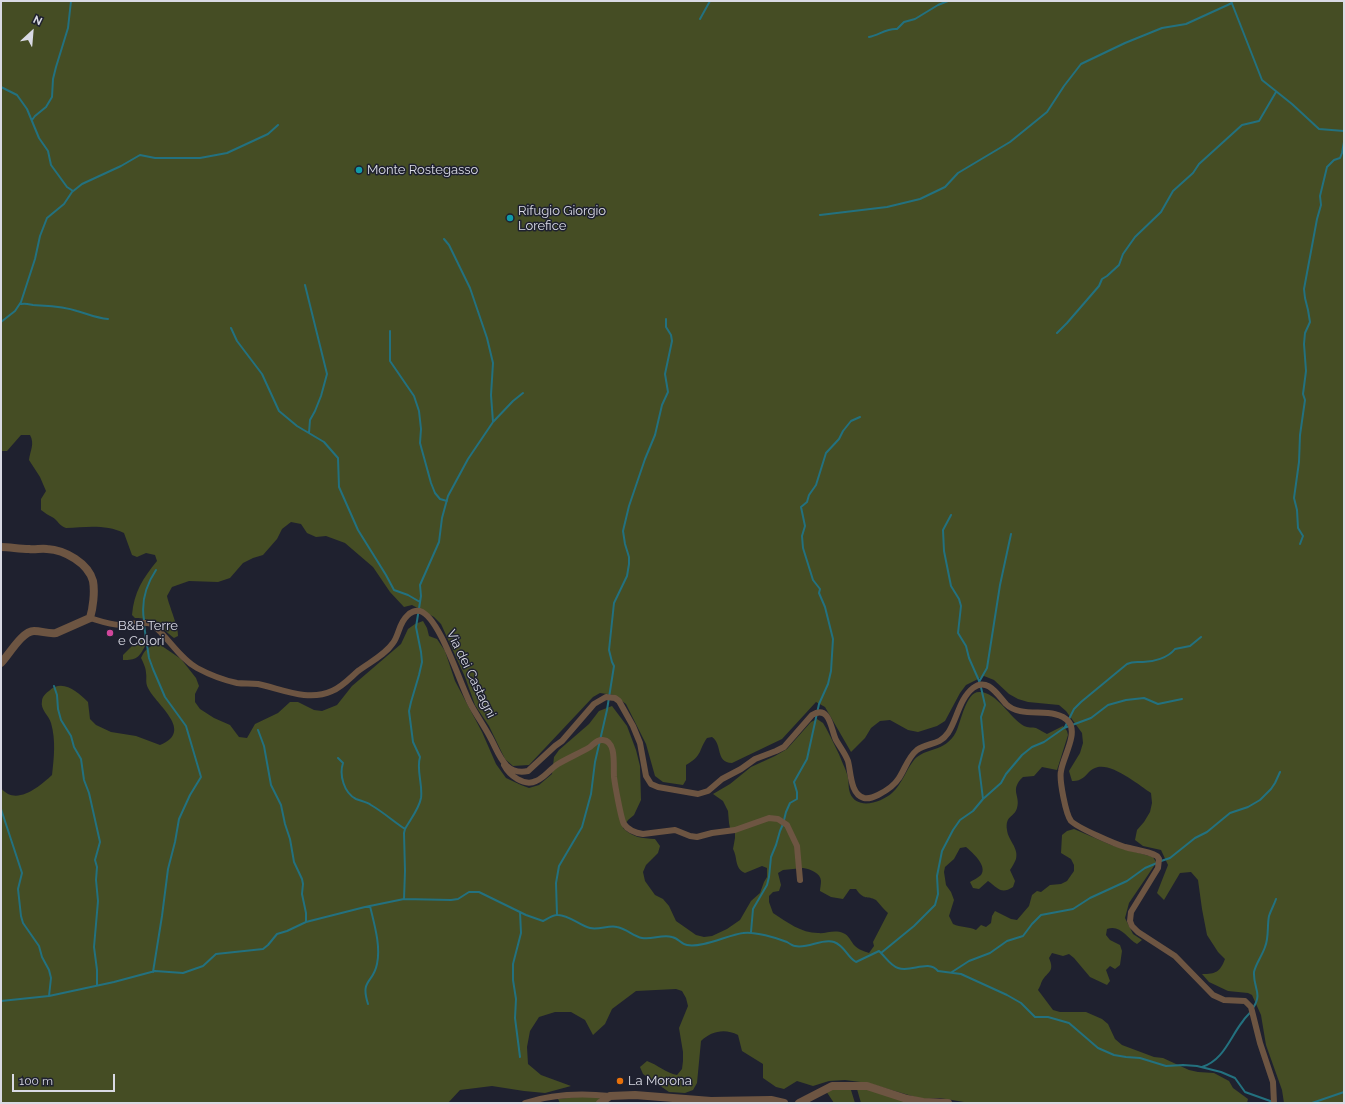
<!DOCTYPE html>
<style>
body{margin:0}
#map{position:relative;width:1345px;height:1104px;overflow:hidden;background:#1f212f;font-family:Raleway,sans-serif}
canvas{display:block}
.frame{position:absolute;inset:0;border:2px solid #d9dae4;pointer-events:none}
.north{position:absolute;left:12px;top:12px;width:40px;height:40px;-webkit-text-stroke:3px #1f212f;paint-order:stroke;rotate:26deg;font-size:11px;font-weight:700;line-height:16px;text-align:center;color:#d9dae4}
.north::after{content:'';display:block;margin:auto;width:14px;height:18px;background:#d9dae4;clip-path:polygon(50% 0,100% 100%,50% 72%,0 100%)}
.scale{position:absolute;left:12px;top:1074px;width:103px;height:18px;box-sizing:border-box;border:2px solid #d9dae4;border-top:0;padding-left:5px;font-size:12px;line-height:14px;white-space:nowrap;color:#d9dae4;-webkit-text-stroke:3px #1f212f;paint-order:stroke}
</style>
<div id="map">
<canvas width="1345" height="1104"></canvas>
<div class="frame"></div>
<div class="north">N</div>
<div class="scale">100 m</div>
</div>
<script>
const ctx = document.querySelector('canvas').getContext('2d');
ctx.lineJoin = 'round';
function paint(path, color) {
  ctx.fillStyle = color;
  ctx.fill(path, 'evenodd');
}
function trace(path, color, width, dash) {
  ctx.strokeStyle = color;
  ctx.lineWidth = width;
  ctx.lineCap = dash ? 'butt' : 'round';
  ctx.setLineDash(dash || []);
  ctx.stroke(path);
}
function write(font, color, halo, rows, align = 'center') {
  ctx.font = font + ' Raleway,sans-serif';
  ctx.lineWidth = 3;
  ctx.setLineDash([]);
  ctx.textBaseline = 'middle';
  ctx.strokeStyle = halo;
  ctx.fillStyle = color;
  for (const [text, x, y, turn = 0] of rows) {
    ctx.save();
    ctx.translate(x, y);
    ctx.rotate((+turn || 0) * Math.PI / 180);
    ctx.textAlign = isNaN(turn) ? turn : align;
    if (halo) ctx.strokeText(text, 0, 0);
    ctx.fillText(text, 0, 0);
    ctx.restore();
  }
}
paint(new Path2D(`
 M1 1H1344V1103H1284L1282 1090 1266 1045 1261 1015 1252 995 1248 993 1228 991 1209 982 1202 974C1216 974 1220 972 1225 959L1218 952 1207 935 1202 909 1198 880 1191 872 1180 873 1164 900 1157 893 1168 865 1161 850 1143 846 1135 840 1137 830 1144 822 1150 812 1152 803 1151 793C1139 785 1110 761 1095 768 1089 770 1086 777 1081 779 1078 781 1074 781 1072 781L1069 771 1080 753 1083 743 1082 733 1066 711 1059 705 1028 702 1018 699 1009 694 994 680 984 676 966 685 960 693 945 721 937 726 918 732 908 730 890 720 880 721 871 728 865 738 851 752 825 707 816 702 782 739 732 763C715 762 723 745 712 737L707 738C698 751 703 755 686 765V780L683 785 663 782 655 776 646 744 626 704 614 695 600 693 593 697 529 765 513 766 505 759 489 726 475 705 465 677 441 624 434 617 412 605 404 607 390 592 373 567 345 543 326 536 316 537 307 533 301 524 291 522 282 529 277 539 263 555 253 558 243 563 230 578 218 582 189 581 172 587 167 596C169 606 179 628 178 636L174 638C160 627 154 618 135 618L132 615C134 592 143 578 157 561L155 555 146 553 137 557 132 555 124 533C106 524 86 527 66 528 59 526 58 520 52 517 48 515 45 513 41 510V499L46 491 40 477 29 460C30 451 35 444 30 435H21L7 451H1Z
 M423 621 427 628 429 636 437 639 445 651 455 681 482 732 496 764 506 778 521 785 529 788 539 785 552 774 554 757 559 750 589 724 599 711 612 706 627 726 636 750 640 766 641 800 634 815 628 820 623 828C633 838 642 838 655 839L660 846 658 853 646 865 643 872 645 881 655 895 663 899 669 906 676 921 696 935 704 937 712 936 727 929 740 920 751 901 760 893 764 882 767 877V868L762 866 745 873C734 868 738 858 733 849L735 838V832L730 828 729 823 728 811 723 801 713 794 730 784 751 767 775 756 787 749 811 722 817 719 823 723 826 728C832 740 838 751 843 764 845 768 847 773 848 778 849 783 848 788 850 793 857 811 882 802 892 793 902 784 906 770 914 760 925 747 945 753 956 732 961 722 966 692 979 692 996 691 1010 718 1024 726 1028 728 1032 727 1036 728 1040 730 1043 732 1047 734L1063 726 1067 731 1068 735 1057 770 1042 767 1034 776 1023 777C1009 790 1021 796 1017 808 1014 818 1005 815 1007 830 1008 840 1019 848 1016 859 1015 862 1012 867 1010 870L1015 881 1013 887C1001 895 998 888 988 881L979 889 973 888 970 882C973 880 978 878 981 875 988 866 972 852 966 847L960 848 954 859 945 867 944 872 946 885 951 892 954 900 949 916 953 924C961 928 968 926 976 930L981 925 986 927 991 923 992 916 995 911 1011 919 1017 920 1029 906 1032 895 1037 891 1041 892 1050 885 1061 884 1067 881 1074 871V865L1071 859 1061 853 1062 835 1067 831 1074 829 1111 845 1153 857 1156 862 1154 866 1129 903 1125 918 1133 934 1142 940 1137 944C1127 938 1120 924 1107 929L1106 935 1110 940 1120 945 1122 951 1120 965 1115 969 1110 966 1106 970 1110 981 1107 985 1090 977 1074 958 1069 954 1063 956 1052 953 1049 958C1055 972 1048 971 1042 981 1041 983 1040 987 1038 990L1053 1010 1060 1012H1086L1102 1019 1108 1024 1115 1039 1122 1045 1154 1057 1163 1058 1189 1070 1198 1072 1214 1073 1229 1081 1233 1088 1248 1099 1247 1103H970L940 1098 922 1099 868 1083 845 1080 829 1081 813 1086 797 1081 784 1089 776 1087 763 1078V1064L742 1051 738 1035C725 1028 711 1031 701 1041L697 1083 693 1090 685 1093 669 1092 643 1074 640 1067 647 1061C658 1065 666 1073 677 1075L682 1069 683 1061V1052L679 1028 688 1006 686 998 682 991 676 989 636 991 612 1009 605 1024 593 1035 585 1020 571 1012H555L539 1017 530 1031 527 1047 528 1064 541 1075 571 1086 545 1093 524 1091 492 1086 460 1090 448 1103H348L347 1102 340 1103H1V788C16 807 40 786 52 775 54 758 56 740 51 723 49 715 40 710 42 701 42 697 46 693 49 691 62 678 78 692 88 702L90 719 96 725 111 732 136 736 160 745C195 731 156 705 148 688 145 682 147 679 146 673 146 668 143 662 141 658 145 649 149 646 159 644L181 659 196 678 199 686 195 694V702L200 709 214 718 230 725 239 737 247 738 255 724 278 713 290 702H298L314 710 322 711 337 705 352 686 401 644 408 629 415 624ZM803 868C810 869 821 873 821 881 821 885 820 888 820 891L831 897 843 899 850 889H856C864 901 867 895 876 900 880 904 883 909 888 913L873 942 874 946 869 953C864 951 859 950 855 946 851 942 849 935 843 933 834 929 826 934 818 933 801 933 787 922 773 913L769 902V896L773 892 779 891 781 885 778 873 783 870Z
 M139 639H141L145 646C139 658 136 660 123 660V655Z
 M834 1087 851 1090 855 1103H834L826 1091Z
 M857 1089H868L911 1103H861Z
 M586 1096 598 1097 601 1099 597 1103H560L558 1099Z`), '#454d24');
trace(new Path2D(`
 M1231 1 1262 80 1292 104 1319 129 1344 131
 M700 19 710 1
 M869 37C879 35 887 28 897 29L904 22 915 19 938 5 948 1
 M1 87 17 95 27 109 39 138 48 151 51 165 67 187 73 191
 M32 120 35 116 46 107 52 97 53 79 56 67 68 28 71 1
 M820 215 887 207 920 199 945 187 958 173 1010 142 1047 112 1064 86 1081 64 1125 43 1162 28 1186 24 1232 3
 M444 239 449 245 470 288 487 338 493 363 491 395 493 422
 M305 285 327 374 321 396 315 411 310 420 309 433
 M21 304C26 303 28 304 33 305 48 306 63 306 77 311 88 314 96 318 108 319
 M1 322 15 311 21 302 35 259 40 236 47 218 64 204 72 192 82 184 121 166 140 155 155 158H200L227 153 268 134 278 125
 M231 328 237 341 262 374 279 411 297 426 324 442 338 458 339 487 358 530 386 575 394 590 408 595 420 602
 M390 331V361L414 396 419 411 421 429 420 443 431 483 435 493 440 499 447 501
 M1057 333 1067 323 1099 286 1102 279 1107 276 1119 265 1123 254 1135 237 1161 212 1173 191 1193 173 1199 164 1242 125 1259 121 1276 92
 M951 515 943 530 944 551 951 586 959 599 961 606 958 633 966 646 969 658 980 683 985 705 981 717 984 747 979 767 983 799
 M1300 544 1303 536 1298 528 1297 510 1294 498 1299 462 1300 435 1305 400 1303 394 1306 371 1304 344 1305 333 1310 322 1308 310 1305 298 1304 289 1317 219 1321 205 1320 196 1327 167 1334 160 1340 158 1342 153 1344 142
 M144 620C141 602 146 585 156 570
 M144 625 149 658 153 669 165 697 186 726 201 777 190 795 179 819 175 842 168 869 162 916 153 972
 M979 682 987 668 1000 585 1011 534
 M54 686 57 695 58 709 61 720 71 736 74 747 81 759 84 780 89 793 100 842 95 860 97 867 96 880 98 901 94 947 97 970V985
 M1065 727 1074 709 1081 702 1127 664C1133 661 1136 662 1143 662 1153 662 1168 658 1175 649L1190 646 1201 637
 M258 730 264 746 271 785 281 805 285 824 290 839 294 862 302 879 303 884 302 894 306 913V922
 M338 758 343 763C339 775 344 793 356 799 361 801 367 802 371 805 383 812 393 821 405 829
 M1 809 22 873 18 889 21 916 23 923 39 946 42 957 49 970 51 978 49 996
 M1161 861 1170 858 1195 838 1207 832 1230 813 1248 807 1260 800 1271 789 1275 783 1280 772
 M404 899 405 871 404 833 405 829C410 820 419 809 421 798 423 784 416 770 420 757L413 742 409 711 411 702 419 675 422 662 421 652 416 627 421 596 420 585 439 542 442 518 448 496 468 459 493 422 513 401 523 393
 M520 912 521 933 513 964V980L516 999 515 1018 520 1057
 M557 915 556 883 559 866 582 827 591 794 595 762 607 710 614 666 612 662 609 650 614 603 627 576 629 564V557L625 544 623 531 629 506 645 459 655 435 662 405 668 392 665 374 672 341 671 335 666 327V319
 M751 932 753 909 767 885 769 877 771 857 776 845 780 831 783 824 786 812 790 803 797 799V792L794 782 807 759 819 704 828 684 831 671 833 639 825 607 819 593 820 589 813 580 803 548 802 536 805 526 801 507 807 502 809 495 816 485 826 453 839 439 843 431 851 421 860 417
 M881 953C886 958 891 966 898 968 911 973 928 959 938 971L961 974 1007 995 1021 1003 1035 1017H1048L1069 1023 1098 1048 1114 1055 1126 1057 1140 1058 1166 1066 1183 1065 1197 1066 1221 1072 1235 1078 1245 1092 1273 1102
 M952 972 969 961 990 953 1007 941 1023 936 1032 924 1041 915 1073 909 1090 898 1127 881 1145 868 1157 863
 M1 1001 49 996 114 982 155 971 183 973 203 966 216 954 263 949 268 945 277 934 287 931 306 922 365 907 404 899 451 900 458 899 469 892H479L526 915 543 921C547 919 553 915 557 915 568 914 580 926 590 928 599 930 609 925 617 927 627 929 633 936 642 938 652 940 662 934 672 937 678 938 681 944 687 945 702 948 728 935 743 933 754 931 777 938 787 942 790 944 793 946 795 946 808 949 822 938 834 942 845 946 847 957 856 962L879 951 881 953 914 926 935 905 938 894 937 876 942 851 953 830 960 820 973 811 983 799 1001 783 1006 774 1022 755 1032 747 1044 742 1064 728 1091 718 1108 705 1126 700 1144 698 1158 704 1182 699
 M368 1004C360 979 373 984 377 964 381 946 374 923 370 906
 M1253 1008C1263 993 1253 988 1254 972 1256 963 1262 956 1265 947 1269 938 1267 926 1269 916 1271 910 1274 905 1276 899
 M1202 1067C1224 1060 1230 1037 1243 1021 1245 1017 1249 1015 1251 1011
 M1312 1103 1344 1092`), '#23717f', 2);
trace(new Path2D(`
 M90 618C100 621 110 625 121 625 132 625 140 620 152 624 168 637 179 658 197 668 210 675 223 680 237 683 244 684 251 683 258 684 282 689 308 702 332 691 342 687 350 678 358 671 370 662 385 655 393 643 399 635 399 623 407 616 410 612 416 610 420 611 440 617 461 687 471 705 477 716 484 726 490 737 499 753 504 776 528 771L555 746 562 741 594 704 606 697 615 698 619 701 633 726 640 743 646 776 651 784 658 787 698 794 708 791 722 779 741 769 755 759 776 751 784 747 812 715C830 704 831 730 836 740 840 747 845 753 848 761 851 772 850 794 864 798 868 799 874 797 878 795 886 791 894 786 899 778 905 769 908 757 917 750 928 742 939 746 948 733 957 720 959 699 973 688 987 677 997 694 1006 704 1022 720 1055 705 1069 722 1078 734 1063 757 1061 771 1059 780 1066 815 1071 821 1078 828 1115 844 1125 847 1136 850 1148 851 1157 856L1159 859 1158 868 1131 912 1130 921 1132 926 1138 932 1175 956 1213 995 1224 1000 1245 1001 1251 1007 1260 1043 1273 1082 1274 1103
 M504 765C509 775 524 787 536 781 544 778 550 769 558 764 568 758 580 753 590 747 594 744 597 739 603 740 617 741 613 767 614 777 615 785 621 819 624 824 628 830 636 833 643 834L675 830 690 836 697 837 712 833 735 830 769 818 778 819 787 825 797 846 800 880
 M525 1103C552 1094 582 1093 610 1096`), '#6d5542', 6);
trace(new Path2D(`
 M1 547C10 547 19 549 29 549 35 550 41 548 47 549 65 550 88 563 93 581 95 592 93 608 90 618L56 633C48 634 42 631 34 631 22 631 9 655 1 663
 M600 1103 610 1096 635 1095 711 1101 771 1100 784 1103
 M799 1103 832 1086H867L907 1099 923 1102 948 1103`), '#6d5542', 8);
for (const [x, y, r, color] of [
 [359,170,4,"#0f9aa8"],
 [510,218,4,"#0f9aa8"],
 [110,633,4,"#d1479c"],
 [620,1081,4,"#e8710a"]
]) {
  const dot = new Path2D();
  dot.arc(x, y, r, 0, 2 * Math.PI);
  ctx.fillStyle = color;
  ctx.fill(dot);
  trace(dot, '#1f212f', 1.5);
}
write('13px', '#d9dae4', '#1f212f', [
 ["Monte Rostegasso",367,170],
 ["Rifugio Giorgio",518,211],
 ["Lorefice",518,226],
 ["B&B Terre",118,626],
 ["e Colori",118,641],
 ["La Morona",628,1081]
], 'left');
write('13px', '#d9dae4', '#1f212f', [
 ["Via dei Castagni",471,674,64]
]);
</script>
